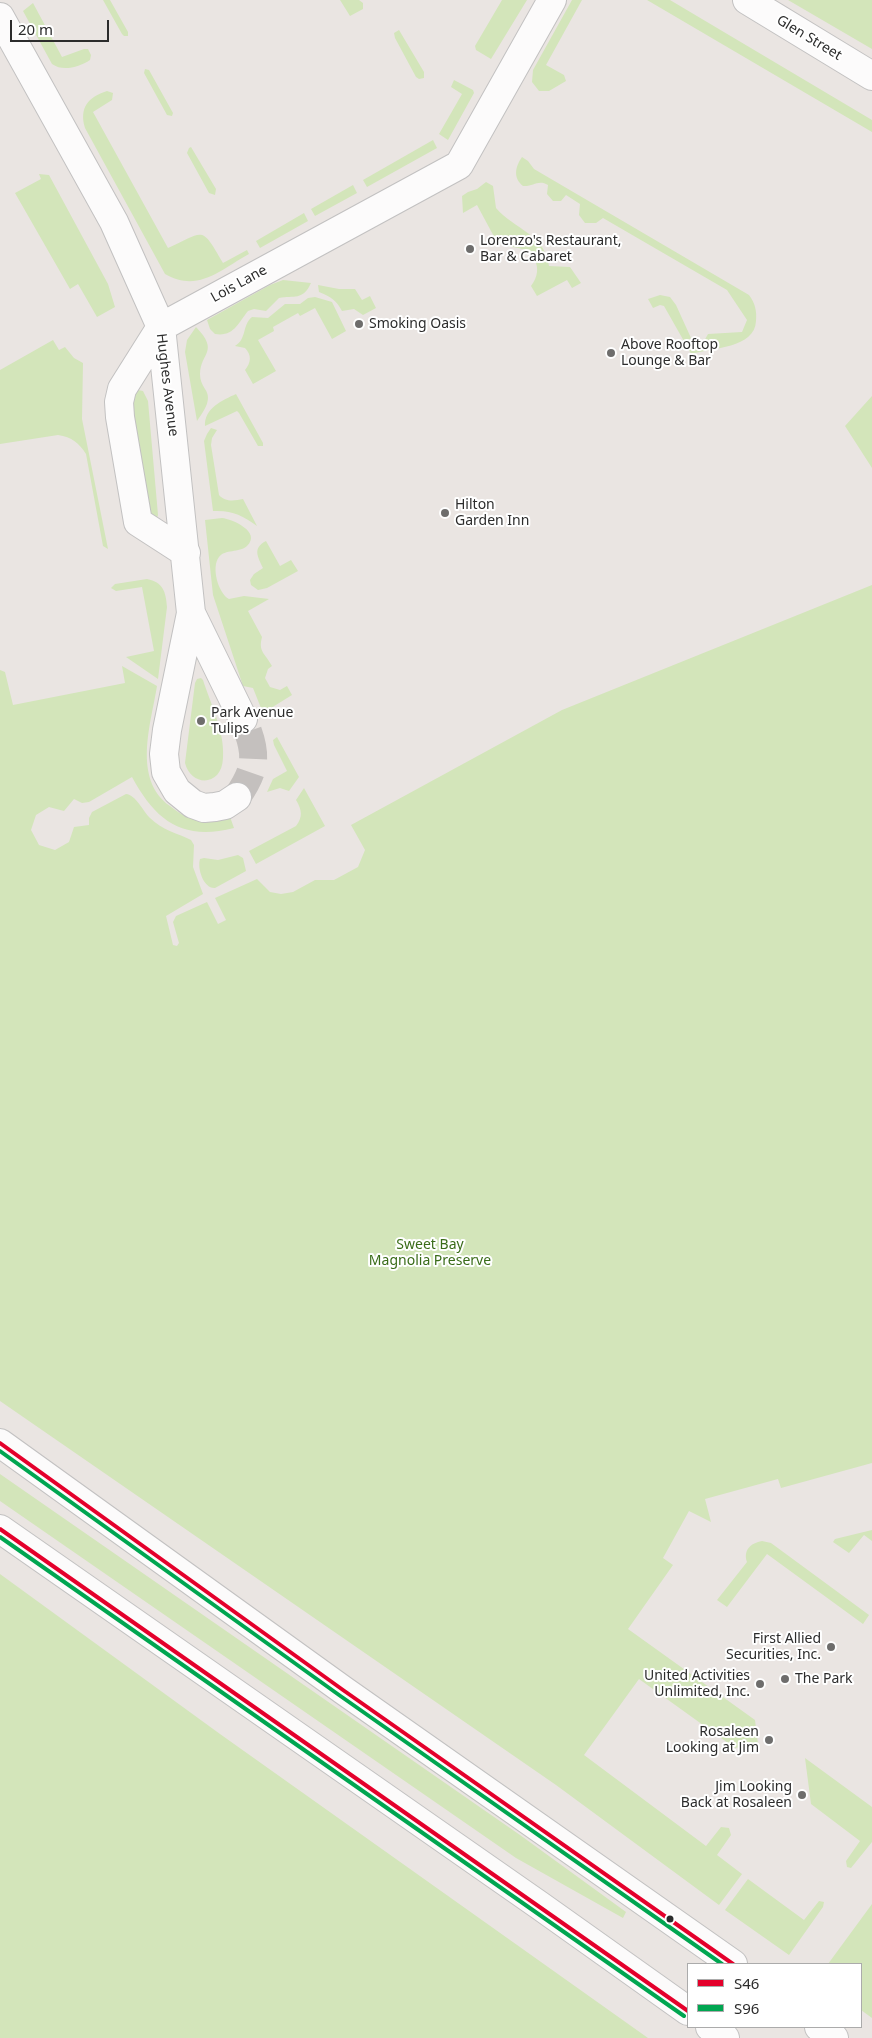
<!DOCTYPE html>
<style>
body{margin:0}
#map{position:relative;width:872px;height:2038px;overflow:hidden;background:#eae5e2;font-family:"Noto Sans",sans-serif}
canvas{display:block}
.legend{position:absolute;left:687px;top:1963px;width:175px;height:65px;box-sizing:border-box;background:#fff;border:1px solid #ababab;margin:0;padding:6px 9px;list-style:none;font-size:15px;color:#2c2c2c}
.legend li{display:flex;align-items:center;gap:10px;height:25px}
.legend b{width:25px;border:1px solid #ababab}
.scale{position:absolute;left:10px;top:20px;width:99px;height:22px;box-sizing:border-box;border:2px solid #2c2c2c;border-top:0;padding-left:6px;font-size:15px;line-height:18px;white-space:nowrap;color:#2c2c2c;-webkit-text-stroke:4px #fff;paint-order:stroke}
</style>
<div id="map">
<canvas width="872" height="2038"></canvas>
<ul class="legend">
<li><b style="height:6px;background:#e4002b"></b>S46</li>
<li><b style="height:6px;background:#00a651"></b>S96</li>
</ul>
<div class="scale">20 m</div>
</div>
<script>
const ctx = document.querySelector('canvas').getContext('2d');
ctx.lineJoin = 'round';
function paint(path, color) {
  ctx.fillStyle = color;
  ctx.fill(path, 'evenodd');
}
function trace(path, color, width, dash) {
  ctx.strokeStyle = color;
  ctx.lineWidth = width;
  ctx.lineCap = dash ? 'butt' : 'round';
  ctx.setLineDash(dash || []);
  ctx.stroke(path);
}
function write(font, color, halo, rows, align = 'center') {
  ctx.font = font + ' "Noto Sans",sans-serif';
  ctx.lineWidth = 4;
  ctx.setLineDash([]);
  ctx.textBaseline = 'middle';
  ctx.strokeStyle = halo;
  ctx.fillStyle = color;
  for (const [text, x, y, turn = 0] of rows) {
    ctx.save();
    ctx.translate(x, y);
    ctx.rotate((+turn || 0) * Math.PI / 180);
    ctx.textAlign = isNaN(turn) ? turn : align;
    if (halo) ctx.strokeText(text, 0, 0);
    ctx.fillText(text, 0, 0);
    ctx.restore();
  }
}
paint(new Path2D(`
 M103 0H110L128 32V36H124L122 34Z
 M340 0H359L363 3V9L350 16Z
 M502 0H527L491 59 476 50 475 46Z
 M572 0H582L546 65 564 75 566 81 549 91H539L532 82 533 70Z
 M647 0H670L872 120V132Z
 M788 0H872V49Z
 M33 3 62 57 84 49H88L91 55 90 60C79 67 63 72 52 64L23 11Z
 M399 30 424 72V78L419 79 416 77 395 38 394 33Z
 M145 69 149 70 173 113 172 116 167 115 144 73Z
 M454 80 473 90 474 93 448 140 439 134 462 94 451 87Z
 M107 91 113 93 112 100 93 112 168 248C205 231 201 225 223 263L247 250 249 254C220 270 198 293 165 274L85 128C79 108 88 97 107 91Z
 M433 140 437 148 367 187 363 180Z
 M191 147 216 189 215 195 209 193 187 153 189 148Z
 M522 157 528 161 534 169 749 295C755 303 757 311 756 321 755 348 712 348 691 354L689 350 703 343 708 334 742 332 747 320 727 290 603 218 596 223H585L579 215 580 204 566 195 561 201H553L547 194 548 185C538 179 533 187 523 186 513 178 515 167 522 157Z
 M39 174 49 175 108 284 115 307 97 317 78 284 70 289 15 193 41 179Z
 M486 182 493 186 496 208C515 230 545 234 549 266L570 267 581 283 572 288 567 280 537 296 531 286C546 267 532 246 509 247L505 240 498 244 477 205 463 213 462 196 468 192 477 189Z
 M353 185 357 193 315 216 311 209Z
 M304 213 308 221 260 248 256 241Z
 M283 280 311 283C303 301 294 295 279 298L266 311 254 309 248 311C238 323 234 337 215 334L210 329 207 320 270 285Z
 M318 285 339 289H355L362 300 370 296 376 308 363 315 354 309 342 311C336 300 331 297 319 292Z
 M660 295 670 297 676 305 691 338 685 343 664 306 660 305 653 308 648 299Z
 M315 297 332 302 346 331 332 339 315 308 300 316 298 313 273 327 274 331 258 340 276 371 253 384 245 370C251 363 252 355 245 348L235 346C247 339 242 325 252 317L268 318 285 304H300L308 298Z
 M196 327C220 352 200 353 200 374 200 380 202 384 205 389 213 400 203 412 197 421L185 352 187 340Z
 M53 340 59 350 65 347 74 358 83 363 82 419 108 549 103 546 86 454C79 443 72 437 58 435L0 444V370Z
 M138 390 143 391 148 401 158 515 157 518 151 519 128 398Z
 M236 394 263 443V446H258L239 413 237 411 205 426C204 408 223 400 236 394Z
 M872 396V468L845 426Z
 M211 428 217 430 212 438 211 445 219 495C225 502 234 501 243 499L257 526C242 515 232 510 213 511L204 441 207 434Z
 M222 518C232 519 262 532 247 546 239 553 225 549 219 557 211 567 218 593 229 599L244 596 269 599 248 611 262 637C258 652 265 653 272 666L268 669 265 678 270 687 280 690 287 686 292 695 263 713 253 688 243 686 213 595 205 520Z
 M266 541 280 566 291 560 298 571 267 588 258 590 251 585 250 580 254 574 263 568C258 557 252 548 266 541Z
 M147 579C163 582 166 592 167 607L158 679 126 657 154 651 142 587 116 591 111 588 115 584Z
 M872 585V1463L781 1488 778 1479 705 1499 711 1522 689 1511 663 1558 673 1565 628 1629 755 1720 758 1744 735 1748 639 1679 584 1755 706 1846 721 1827 729 1828 731 1835 717 1855 742 1874 719 1905 556 1785 0 1401V670L5 672 13 705 125 683 122 666 157 686C151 724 132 779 170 806 175 810 183 816 190 817 202 819 217 815 229 814L234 828C182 841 156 821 132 777L89 802 82 803 74 799 64 811 49 807 36 815 31 830 39 845 55 850 69 842 74 827 89 825V818L92 812 126 794C136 795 143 811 150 818 162 830 177 833 191 840L194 845 193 867 203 894 166 916 173 945 177 946 179 943 173 922 176 916 207 902 218 924 226 920 215 898 257 879 270 892 281 894 293 892 315 880H334L358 867 365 850 351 825 562 710Z
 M201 678 203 680C211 705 225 732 223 758 222 787 191 787 185 763L195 683 197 679Z
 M277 737 299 777 289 791 280 788 267 792 273 779 287 771 274 745 273 740Z
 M304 788 325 826 256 864 249 851 296 826C303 817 302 810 296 800Z
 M238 855 243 858 246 871 215 888C204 889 197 869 200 859L204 858 218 860Z
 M0 1474 520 1835 626 1912 623 1918 516 1858 0 1501Z
 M872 1530V1541L864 1535 849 1553 833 1542 835 1539Z
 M762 1541 771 1543 869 1615 863 1624 767 1554 727 1607 717 1600 747 1562C743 1550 751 1543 762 1541Z
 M0 1574 220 1734 648 2038H0Z
 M805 1758 872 1807V1842L851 1868 847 1867 846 1861 860 1841 811 1804Z
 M748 1879 804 1920 819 1901 824 1902 823 1907 789 1955 725 1910Z
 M872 1904V2018L861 2010V1964H828Z`), '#d3e5ba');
trace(new Path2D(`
 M237 797C258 767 257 752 243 719`), '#c4c0be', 28, [28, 14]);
const minor = new Path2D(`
 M747 0 872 76
 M0 17 114 222 161 327 191 613 167 730 164 754 166 772 177 791 193 804 204 808 215 807 225 805 237 797
 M186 553 138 522 120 417 119 402 122 389 161 327 459 165 552 0
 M191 613 243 719
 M0 1443 343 1690 733 1964
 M0 1529 539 1905 688 2011
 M710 2027 725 2038
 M819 2027 834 2038`);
trace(minor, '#c2c1c1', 30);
trace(minor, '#fcfbfb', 28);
trace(new Path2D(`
 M0 1443 343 1690 733 1964
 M0 1529 688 2011`), '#e4002b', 4);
trace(new Path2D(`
 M0 1451 339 1695 722 1964
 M0 1537 684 2016`), '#00a651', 4);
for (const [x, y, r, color] of [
 [470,249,5,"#6e6d6c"],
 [359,324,5,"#6e6d6c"],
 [611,353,5,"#6e6d6c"],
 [445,513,5,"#6e6d6c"],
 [201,721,5,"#6e6d6c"],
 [831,1647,5,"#6e6d6c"],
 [785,1679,5,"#6e6d6c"],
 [760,1684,5,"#6e6d6c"],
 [769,1740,5,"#6e6d6c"],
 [802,1795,5,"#6e6d6c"],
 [670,1919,4.5,"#2c2c2c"]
]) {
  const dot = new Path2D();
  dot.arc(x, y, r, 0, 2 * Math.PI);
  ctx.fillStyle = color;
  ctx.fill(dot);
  trace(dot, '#fff', 2);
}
write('14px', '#2c2c2c', '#fff', [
 ["Glen Street",809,38,31],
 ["Lois Lane",239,284,-29],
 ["Hughes Avenue",167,385,83]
]);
write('14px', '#2c2c2c', '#fff', [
 ["Lorenzo's Restaurant,",480,241],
 ["Bar & Cabaret",480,257],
 ["Smoking Oasis",369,324],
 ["Above Rooftop",621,345],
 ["Lounge & Bar",621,361],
 ["Hilton",455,505],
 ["Garden Inn",455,521],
 ["Park Avenue",211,713],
 ["Tulips",211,729],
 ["First Allied",821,1639,"right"],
 ["Securities, Inc.",821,1655,"right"],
 ["United Activities",750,1676,"right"],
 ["Unlimited, Inc.",750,1692,"right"],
 ["The Park",795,1679],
 ["Rosaleen",759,1732,"right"],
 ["Looking at Jim",759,1748,"right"],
 ["Jim Looking",792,1787,"right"],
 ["Back at Rosaleen",792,1803,"right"]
], 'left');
write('14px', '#3a6c19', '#fff', [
 ["Sweet Bay",430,1245],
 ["Magnolia Preserve",430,1261]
]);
</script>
